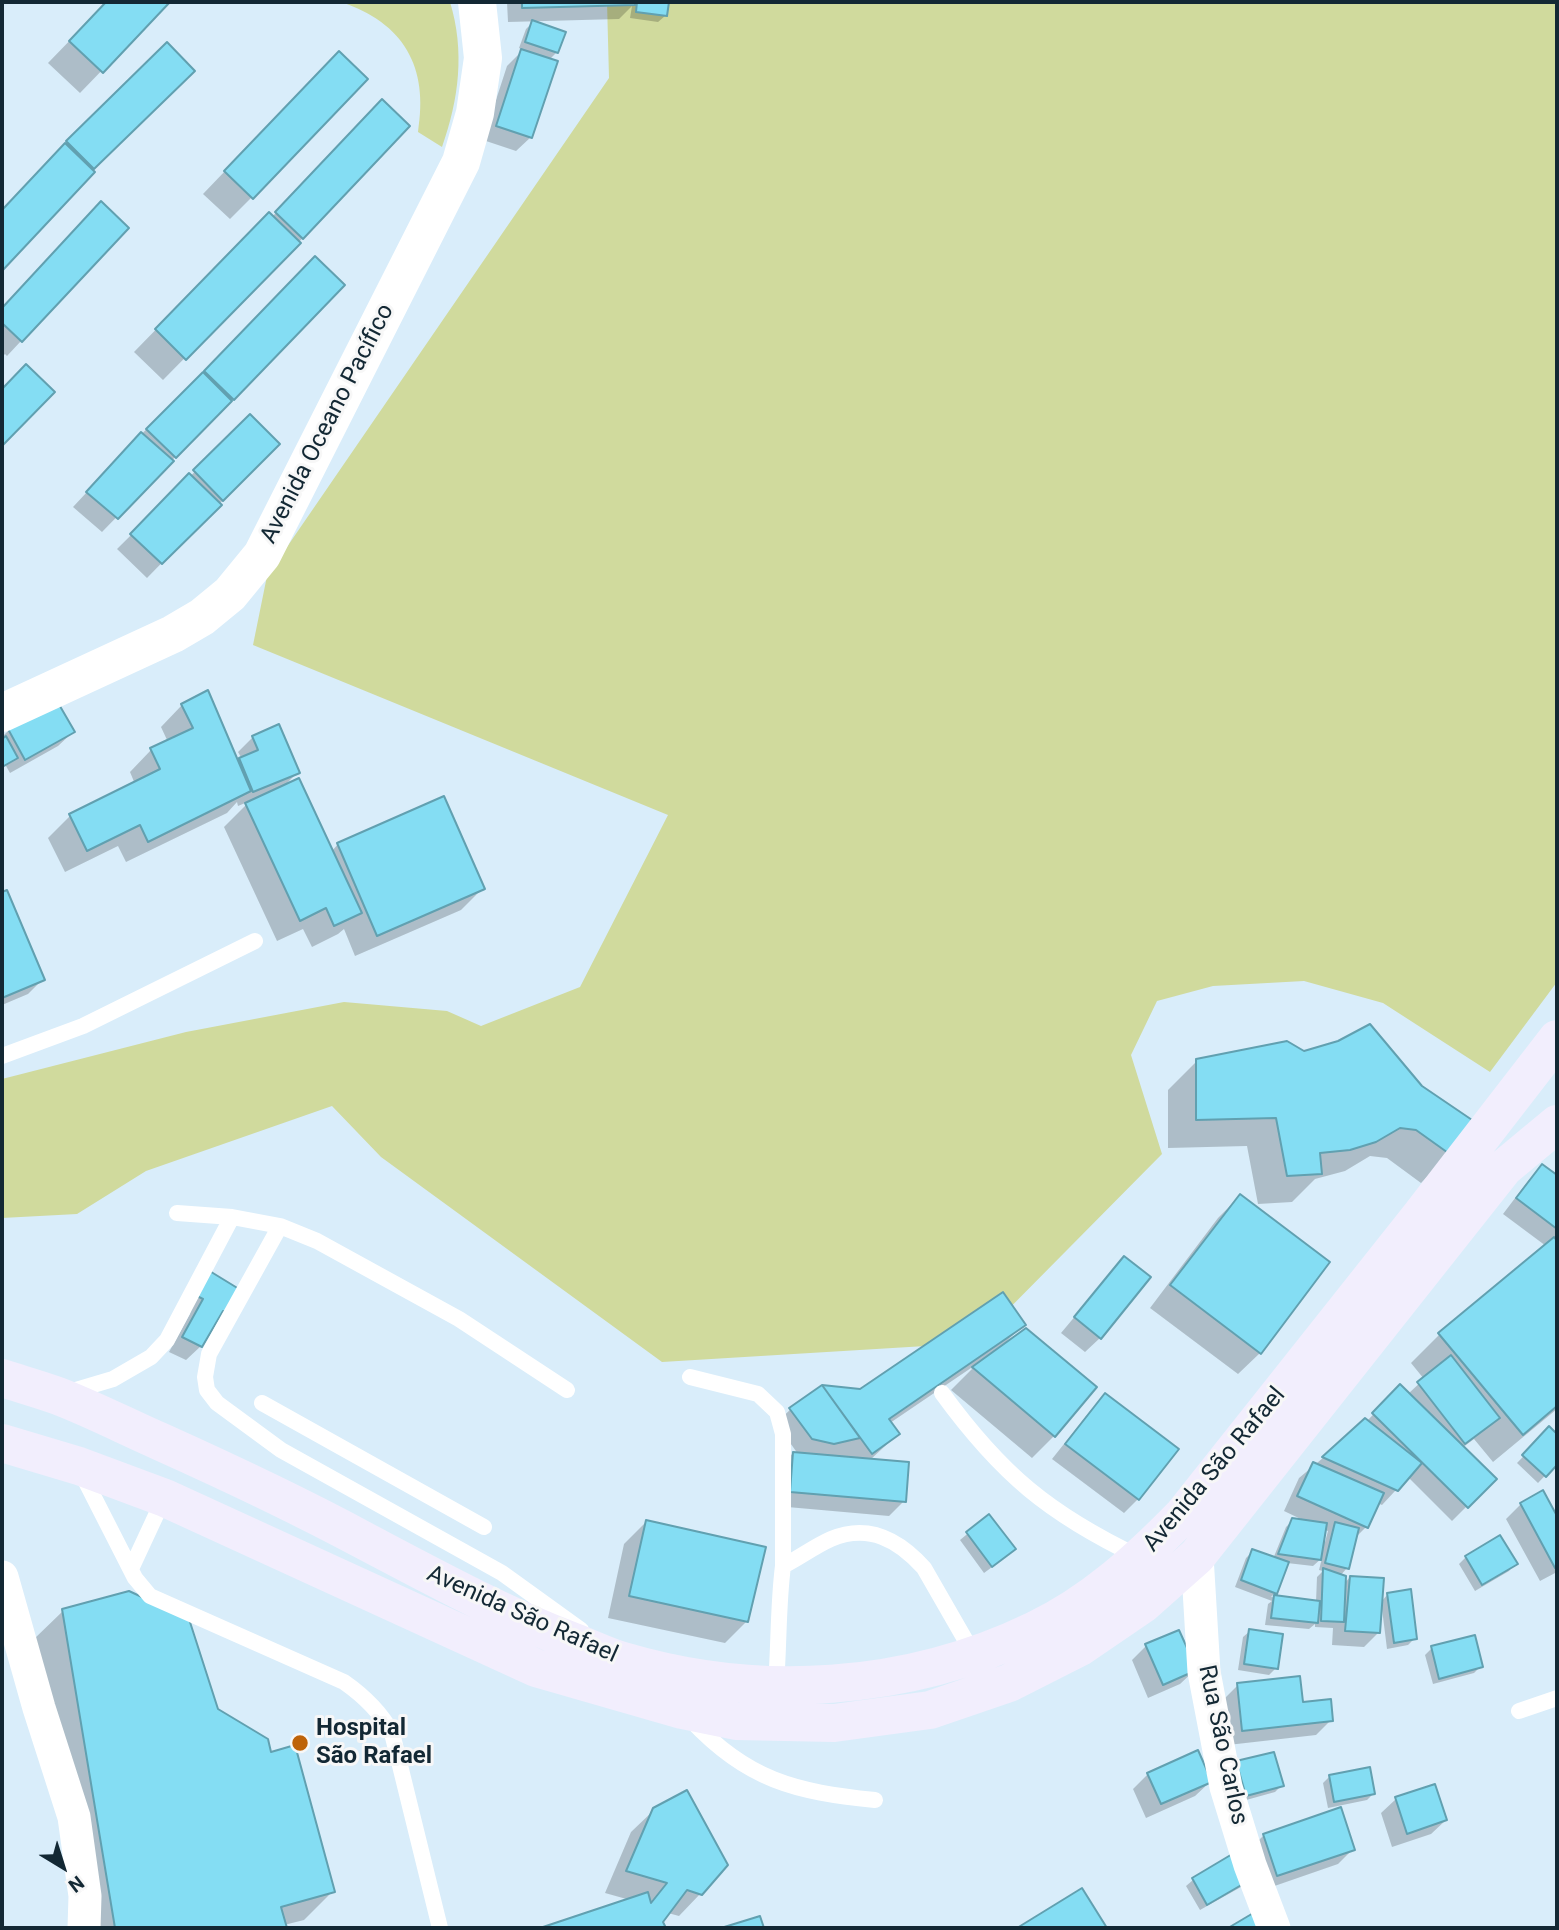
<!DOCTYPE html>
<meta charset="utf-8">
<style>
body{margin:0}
#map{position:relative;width:1559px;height:1930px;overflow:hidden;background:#d9edfa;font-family:Roboto,sans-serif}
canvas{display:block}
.frame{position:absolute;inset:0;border:4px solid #132834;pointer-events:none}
.north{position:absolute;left:28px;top:1832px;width:70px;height:70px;-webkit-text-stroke:5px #f7f7f7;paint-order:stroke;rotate:142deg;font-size:19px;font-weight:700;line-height:28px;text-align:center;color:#132834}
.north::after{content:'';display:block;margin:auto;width:24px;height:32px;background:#132834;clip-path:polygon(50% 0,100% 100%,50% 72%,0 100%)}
</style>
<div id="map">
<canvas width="1559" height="1930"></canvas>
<div class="frame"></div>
<div class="north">N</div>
</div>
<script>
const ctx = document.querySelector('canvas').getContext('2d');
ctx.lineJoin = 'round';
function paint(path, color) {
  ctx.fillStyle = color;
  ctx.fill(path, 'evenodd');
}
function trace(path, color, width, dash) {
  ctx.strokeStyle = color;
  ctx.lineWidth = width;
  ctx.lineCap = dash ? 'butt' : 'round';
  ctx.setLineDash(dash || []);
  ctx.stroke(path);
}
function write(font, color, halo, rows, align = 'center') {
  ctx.font = font + ' Roboto,sans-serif';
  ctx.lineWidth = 6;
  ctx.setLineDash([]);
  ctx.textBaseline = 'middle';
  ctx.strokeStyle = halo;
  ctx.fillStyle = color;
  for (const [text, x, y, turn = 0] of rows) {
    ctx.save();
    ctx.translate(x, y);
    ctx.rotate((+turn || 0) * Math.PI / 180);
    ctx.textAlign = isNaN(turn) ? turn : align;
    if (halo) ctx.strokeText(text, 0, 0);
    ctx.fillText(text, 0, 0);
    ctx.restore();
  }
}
paint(new Path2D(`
 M341 2H450C465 51 459 99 442 147L418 132C429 67 404 23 341 2Z
 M607 2H1557V982L1490 1072 1383 1003 1304 981 1213 986 1157 1001 1131 1055 1162 1154 975 1343 662 1362 381 1157 332 1106 146 1171 77 1214 2 1218V1079L186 1032 344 1002 447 1011 481 1026 580 987 668 815 253 645 267 576 609 78Z`), '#d0da9d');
paint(new Path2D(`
 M107 2H168L80 93 48 63Z
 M507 2H667L665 16 658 22 630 18 632 6 619 19 508 22Z
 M533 22 557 52 549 60 531 137 516 151 483 140 507 66 523 50 519 48 526 29Z
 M167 44 193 70 91 170 93 172 2 269V211L53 157Z
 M317 75 252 197 230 219 203 194Z
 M368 116 408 126 298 243 163 380 134 352 247 236 272 217Z
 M86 218 21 341 7 356 5 354 2 357V309Z
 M293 280 343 285 102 532 73 507 127 449Z
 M250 417 278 444 147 578 117 549Z
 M182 705 237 763 242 759 238 752 253 737 298 772 283 787 332 851 338 844 483 888 461 910 355 956 344 929 338 934 312 947 303 929 277 941 224 827 250 801 238 806 237 802 227 813 126 862 118 846 65 872 48 838 70 816 135 784 130 772 151 750 168 742 161 727Z
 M9 730 73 732 58 746 10 773 6 766 2 768V737Z
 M6 892 43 979 28 994 2 1005V894Z
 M1339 1043 1450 1154 1421 1183 1387 1158 1370 1156 1345 1171 1315 1179 1292 1202 1258 1204 1247 1146 1168 1148V1090L1197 1061 1304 1053Z
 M1542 1166 1557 1178V1409L1493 1462 1474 1439 1462 1448 1494 1479 1452 1521 1408 1477 1382 1505 1377 1503 1366 1527 1354 1539 1347 1568 1340 1576 1344 1584 1350 1577 1381 1602 1388 1594 1415 1638 1408 1645 1387 1649 1382 1609H1380L1379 1632 1364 1647 1332 1645 1333 1628 1315 1627V1624L1309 1629 1265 1625 1268 1604 1272 1601 1235 1587 1246 1558 1253 1551 1273 1559 1286 1527 1293 1520 1305 1521 1284 1511 1299 1478 1366 1422 1400 1387 1408 1394 1424 1379 1411 1363 1440 1334 1546 1246 1503 1214 1528 1181ZM1325 1530 1328 1531 1325 1542H1323ZM1322 1558 1319 1570 1323 1571 1317 1577 1316 1602 1271 1597 1275 1593 1287 1563 1313 1566Z
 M1240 1196 1260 1353 1238 1374 1150 1308 1218 1218Z
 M1124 1258 1100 1338 1085 1352 1061 1333Z
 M194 1286 227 1312 212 1326 201 1346 186 1360 169 1352 190 1314Z
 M1023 1325 1007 1341 1054 1436 1032 1458 951 1390 972 1369 971 1368 890 1423 898 1434 870 1460 904 1501 889 1516 776 1506 779 1468 793 1453 798 1454 776 1423 791 1409 822 1386 861 1391Z
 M1105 1396 1138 1499 1124 1513 1052 1459 1091 1410Z
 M1550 1429 1557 1436V1463L1538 1483 1517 1463Z
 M1542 1492 1557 1520V1572L1540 1581 1506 1519 1521 1504Z
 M989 1516 1007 1556 984 1573 960 1540Z
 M646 1522 747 1621 725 1643 608 1618 624 1544Z
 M1499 1537 1515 1564 1509 1571 1475 1591 1459 1564 1466 1557Z
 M63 1611 216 1710 270 1754 333 1891 304 1920 284 1925 285 1928H82L34 1639Z
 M1250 1631 1276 1668 1269 1675 1238 1670 1243 1637Z
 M1146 1646 1195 1670 1180 1684 1148 1698 1132 1660Z
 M1432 1648 1481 1666 1474 1673 1433 1684 1425 1655Z
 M1238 1685 1301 1704 1331 1720 1316 1735 1228 1745 1223 1700Z
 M1237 1763 1282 1785 1275 1792 1239 1802Z
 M1148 1774 1210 1782 1195 1796 1146 1818 1133 1789Z
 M1330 1776 1373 1794 1367 1800 1328 1808 1323 1783Z
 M1396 1799 1446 1820 1431 1834 1392 1847 1381 1813Z
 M654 1810 701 1893 679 1916 668 1913 661 1922 664 1928H546L630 1900 605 1893 631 1832Z
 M1264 1835 1353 1849 1338 1864 1263 1890 1249 1850Z
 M1233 1856 1241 1887 1200 1910 1186 1886 1193 1880Z`), '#0003');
const building = new Path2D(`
 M106 2H170L103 73 69 41Z
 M522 2H635V5L522 8Z
 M637 2H669L667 16 636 12Z
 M532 20 566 32 558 53 525 42Z
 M167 42 195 71 94 169 66 141Z
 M521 49 558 61 532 138 496 126Z
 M339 51 368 79 253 199 224 171Z
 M382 99 410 126 303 239 275 212Z
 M65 143 95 172 2 271V210Z
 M101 201 129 228 22 342 2 323V308Z
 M269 212 301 243 186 360 155 329Z
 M315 256 345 285 234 400 204 371Z
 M26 364 55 392 2 446V389Z
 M203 372 232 401 176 458 146 429Z
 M250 414 280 444 223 501 193 470Z
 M141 432 174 461 118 519 86 492Z
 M189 473 222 505 162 564 130 534Z
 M208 690 251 791 148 842 140 825 87 851 69 814 160 769 150 748 193 728 181 704Z
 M57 701 75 732 25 760 8 729Z
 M279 724 300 773 253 792 239 758 258 750 252 736Z
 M6 736 18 758 2 767V739Z
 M299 778 362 913 334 926 326 908 300 921 245 803Z
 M444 796 485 889 377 936 337 843Z
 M7 890 45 980 2 998V892Z
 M1370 1024 1422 1086 1478 1124 1451 1155 1416 1130 1400 1128 1376 1142 1350 1150 1320 1153 1322 1174 1287 1176 1276 1118 1196 1120V1059L1287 1041 1304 1051 1338 1041Z
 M1542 1164 1557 1175V1229L1516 1198Z
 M1240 1194 1330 1262 1261 1354 1170 1285Z
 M1554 1237 1557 1241V1406L1523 1435 1438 1333Z
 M1124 1256 1151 1277 1101 1339 1074 1317Z
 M208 1270 239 1289 228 1313 223 1311 202 1347 182 1337 203 1299 195 1295Z
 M1003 1292 1026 1325 889 1419 900 1434 872 1454 822 1385 860 1389Z
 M1026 1328 1097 1387 1055 1437 972 1367Z
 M1451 1355 1500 1418 1465 1444 1417 1382Z
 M1400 1384 1497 1479 1468 1508 1372 1413Z
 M822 1385 860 1438 834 1444 812 1439 789 1408Z
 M1105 1393 1179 1449 1139 1500 1065 1444Z
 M1365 1418 1422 1463 1398 1491 1322 1457Z
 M1549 1426 1557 1434V1465L1546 1477 1522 1455Z
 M793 1452 909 1462 906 1502 790 1492Z
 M1313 1462 1384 1493 1368 1528 1297 1496Z
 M1543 1490 1557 1516V1566L1555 1568 1520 1503Z
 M989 1514 1016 1549 992 1567 966 1532Z
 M1292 1518 1327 1523 1321 1560 1278 1554Z
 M646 1520 766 1547 748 1622 629 1596Z
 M1335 1522 1359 1528 1349 1569 1325 1563Z
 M1500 1535 1518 1564 1482 1585 1465 1556Z
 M1252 1549 1289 1562 1277 1594 1241 1580Z
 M1323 1568 1346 1576 1344 1622 1321 1621Z
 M1350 1576 1384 1578 1380 1633 1345 1631Z
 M1411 1589 1417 1639 1394 1643 1387 1593Z
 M129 1591 189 1619 218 1709 268 1739 271 1752 295 1745 335 1892 281 1907 287 1928H115L62 1609Z
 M1274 1595 1320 1601 1318 1623 1271 1618Z
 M1249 1629 1283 1634 1278 1669 1244 1664Z
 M1179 1630 1197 1670 1163 1685 1145 1644Z
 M1475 1635 1483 1667 1439 1679 1431 1646Z
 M1300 1676 1303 1702 1331 1699 1333 1721 1242 1731 1237 1683Z
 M1198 1750 1212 1782 1161 1804 1147 1773Z
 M1274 1752 1284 1786 1246 1796 1236 1761Z
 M1370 1767 1375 1794 1334 1802 1329 1775Z
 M1435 1784 1447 1820 1407 1834 1395 1797Z
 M687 1790 728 1865 702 1895 687 1890 663 1922 666 1928H540L648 1892 651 1903 667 1883 626 1871 653 1808Z
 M1341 1807 1355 1850 1277 1876 1263 1834Z
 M1234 1853 1250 1880 1207 1905 1192 1878Z
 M1082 1888 1107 1928H1017Z
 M1255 1912 1264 1928H1228Z
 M760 1916 764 1928H721Z`);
paint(building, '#84ddf3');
trace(building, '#61a0b0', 2);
trace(new Path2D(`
 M2 1056 83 1026 255 941
 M177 1213 232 1217 280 1226 317 1241 459 1319 567 1390
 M280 1226 209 1354 205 1377 207 1390 217 1403 281 1450 502 1573 581 1630
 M690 1377 758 1394 777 1412 783 1434V1566
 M66 1393 113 1379 151 1357 167 1340 232 1217
 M942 1393C1001 1474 1049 1514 1139 1557
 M262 1403 484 1527
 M81 1472 135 1578 150 1596 344 1682C364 1696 380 1711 392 1733L440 1928
 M131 1569 164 1498
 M776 1684C779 1646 778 1604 783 1566 799 1558 815 1546 831 1539 869 1523 899 1540 924 1568L974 1655
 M1519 1711 1557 1698
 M691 1720C747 1780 795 1792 875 1800`), '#fff', 16);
trace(new Path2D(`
 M1197 1556 1204 1672 1226 1787 1250 1865 1274 1928
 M2 1577 39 1708 74 1817 85 1896 84 1928`), '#fff', 33);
trace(new Path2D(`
 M2 713 173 634 202 617 230 594 262 555 461 162 475 113 483 58 477 2`), '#fff', 38);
trace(new Path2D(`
 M2 1378C20 1384 39 1389 58 1396 92 1409 125 1426 159 1441 228 1472 296 1504 363 1540 433 1577 501 1614 574 1642 590 1648 606 1656 623 1661 758 1701 907 1692 1035 1630 1092 1603 1139 1560 1183 1515L1421 1215 1557 1039
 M2 1443 79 1466 165 1498 536 1668 682 1710 736 1721 834 1723 930 1710 1009 1683 1080 1647 1143 1604 1197 1556 1504 1168 1557 1124`), '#f2eefd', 38);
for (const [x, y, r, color] of [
 [300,1743,9,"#be6308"]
]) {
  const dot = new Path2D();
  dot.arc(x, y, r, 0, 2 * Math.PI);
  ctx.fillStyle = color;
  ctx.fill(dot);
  trace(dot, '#f7f7f7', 2.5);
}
write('24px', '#132834', '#f7f7f7', [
 ["Avenida Oceano Pacífico",328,424,-63],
 ["Avenida São Rafael",1215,1470,-50],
 ["Avenida São Rafael",522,1615,24],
 ["Rua São Carlos",1222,1745,78]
]);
write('bold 24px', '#132834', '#f7f7f7', [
 ["Hospital",316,1729],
 ["São Rafael",316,1757]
], 'left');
</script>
